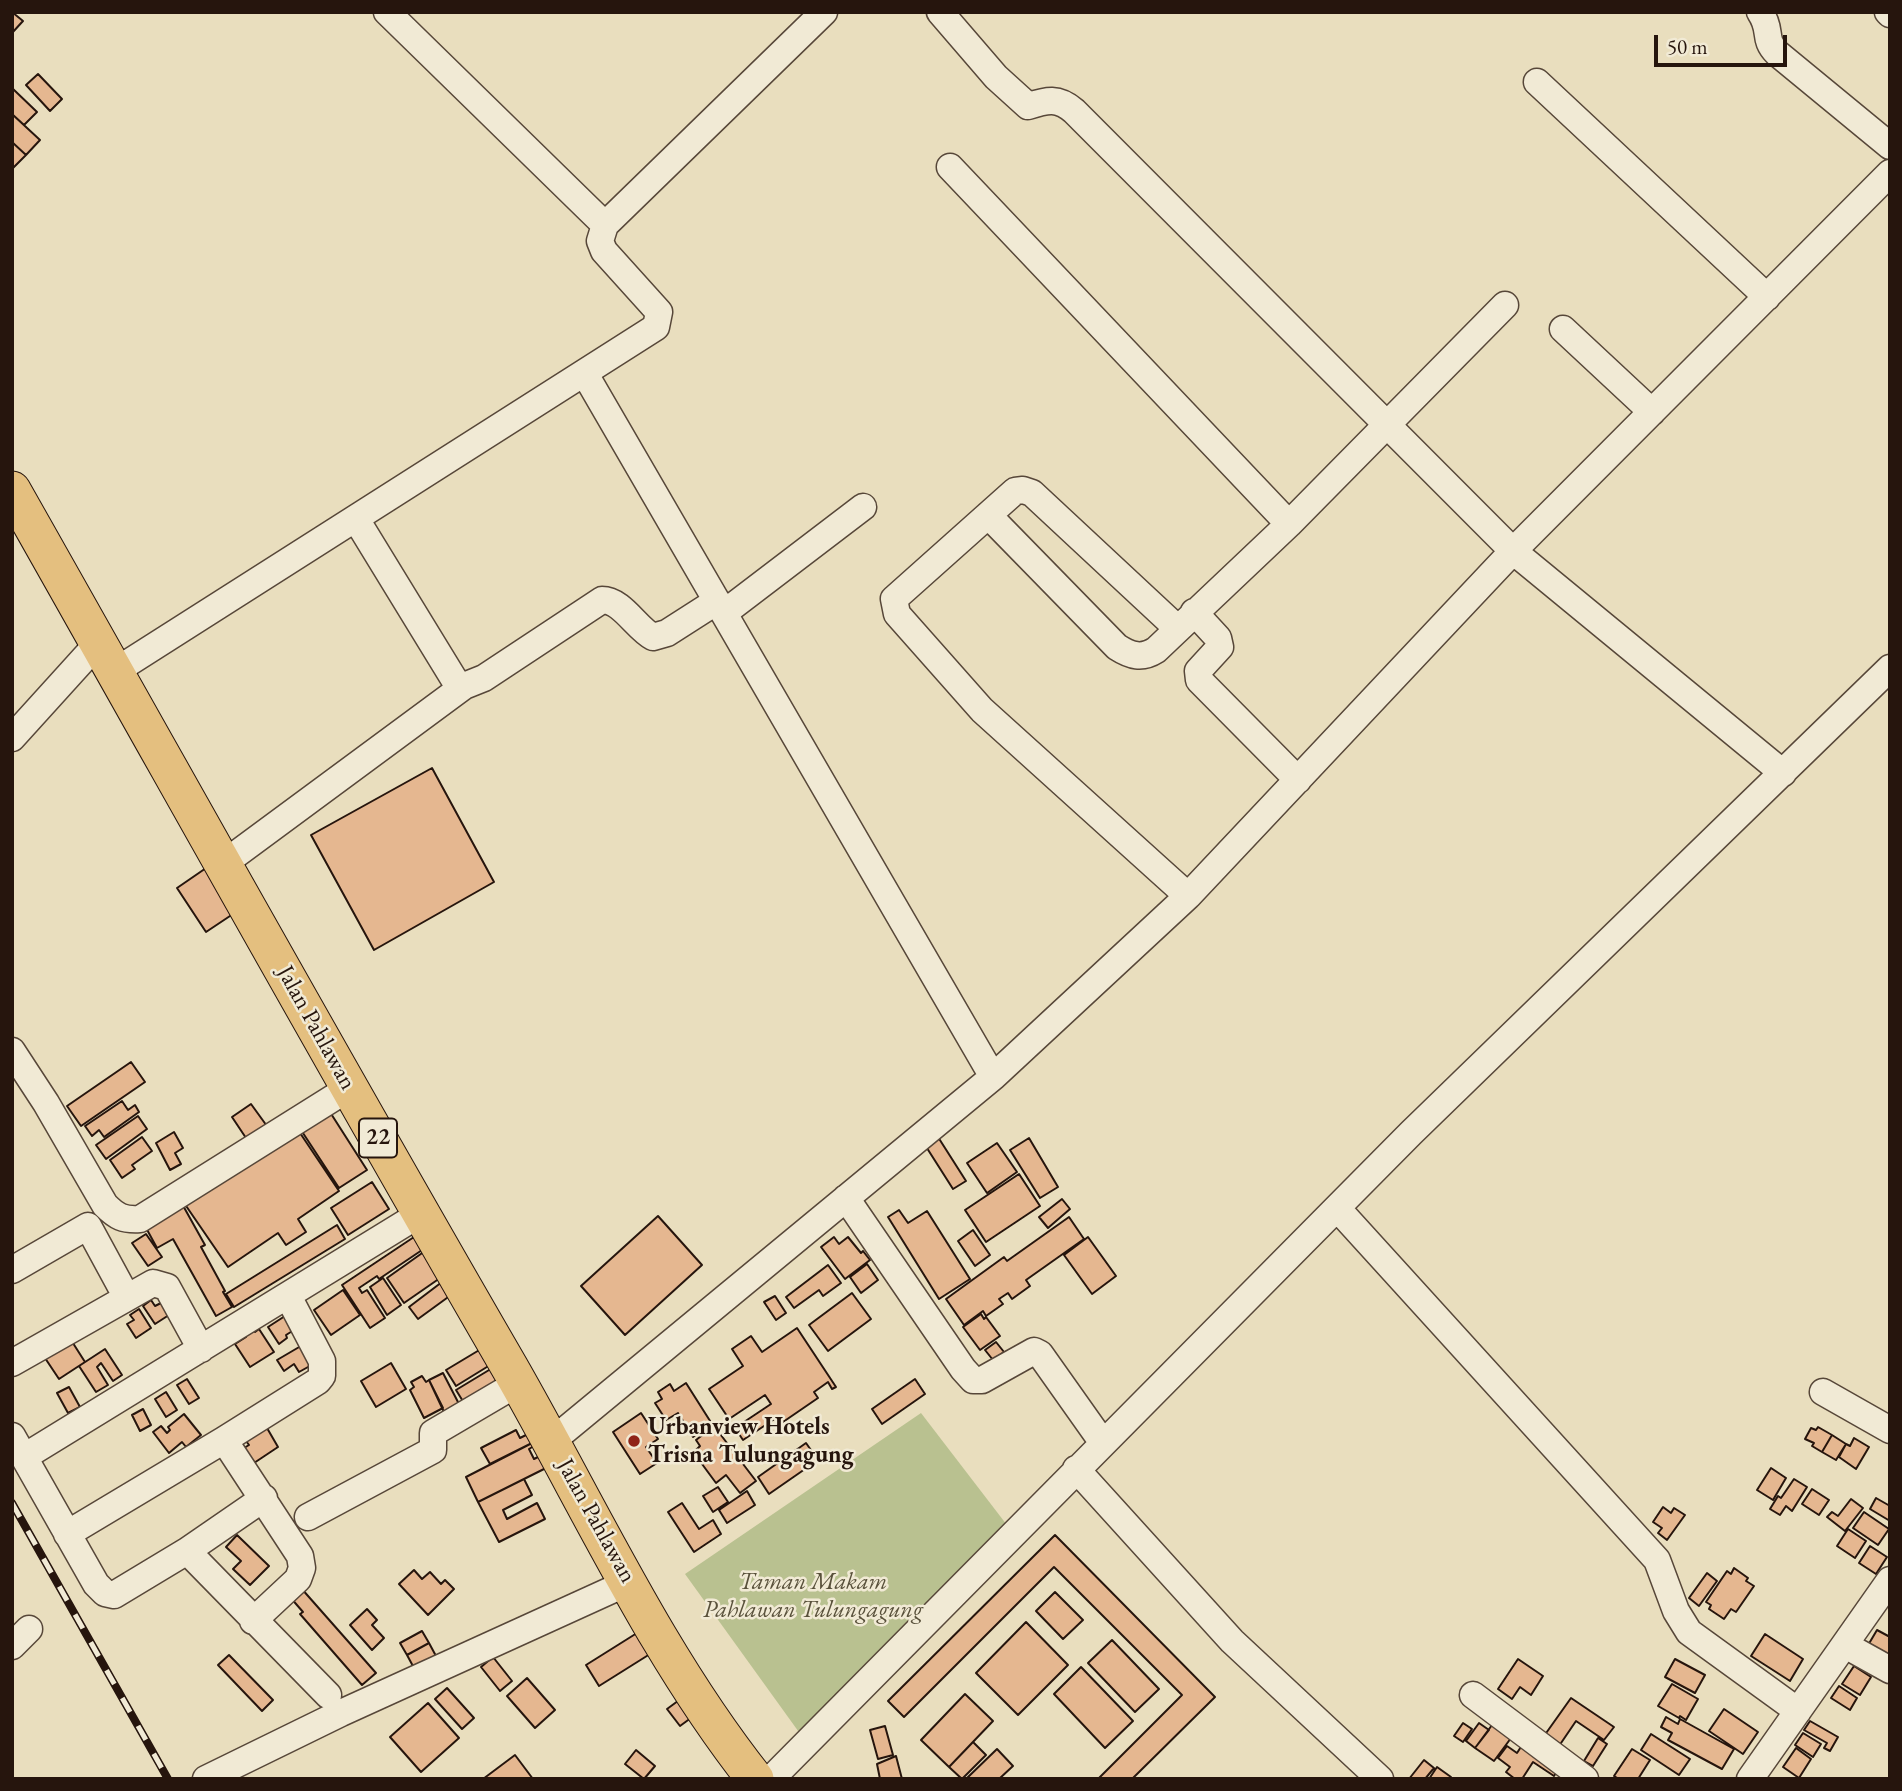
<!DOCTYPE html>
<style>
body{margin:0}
#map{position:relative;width:1902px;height:1791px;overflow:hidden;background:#e9debe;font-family:"EB Garamond",serif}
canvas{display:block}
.frame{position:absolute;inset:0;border:14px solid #26150d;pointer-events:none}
.scale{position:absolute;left:1654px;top:35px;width:133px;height:32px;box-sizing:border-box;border:4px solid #26150d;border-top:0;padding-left:9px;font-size:21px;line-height:24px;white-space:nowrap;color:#26150d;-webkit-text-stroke:5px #f1ead5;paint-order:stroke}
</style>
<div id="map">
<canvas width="1902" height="1791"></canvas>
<div class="frame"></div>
<div class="scale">50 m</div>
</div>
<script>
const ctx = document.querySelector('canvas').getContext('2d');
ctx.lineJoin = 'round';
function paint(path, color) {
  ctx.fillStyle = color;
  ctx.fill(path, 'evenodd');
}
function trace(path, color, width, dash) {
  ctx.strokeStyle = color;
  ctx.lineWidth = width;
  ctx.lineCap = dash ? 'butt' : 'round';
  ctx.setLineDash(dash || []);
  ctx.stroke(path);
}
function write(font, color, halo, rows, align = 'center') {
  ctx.font = font + ' "EB Garamond",serif';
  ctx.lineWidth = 5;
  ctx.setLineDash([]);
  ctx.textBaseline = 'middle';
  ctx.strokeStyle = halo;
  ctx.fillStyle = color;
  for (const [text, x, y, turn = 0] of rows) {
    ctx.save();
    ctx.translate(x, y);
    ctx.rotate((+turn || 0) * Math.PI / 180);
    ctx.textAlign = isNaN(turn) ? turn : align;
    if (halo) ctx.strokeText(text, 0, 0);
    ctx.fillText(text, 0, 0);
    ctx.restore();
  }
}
paint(new Path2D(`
 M921 1413 1010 1529 801 1735 685 1574Z`), '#b9c190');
const building = new Path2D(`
 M12 12 23 21 12 33Z
 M38 74 62 99 50 111 26 85Z
 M12 88 37 112 24 125 12 114Z
 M12 114 40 140 26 155 12 142Z
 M12 142 26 155 12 169Z
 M432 768 494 882 374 950 311 835Z
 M209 866 233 914 206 932 177 888Z
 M131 1062 145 1082 81 1126 67 1106Z
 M122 1101 128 1110 135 1105 139 1112 104 1137 99 1130 92 1136 85 1126Z
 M251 1104 272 1133 252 1147 232 1117Z
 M328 1109 367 1170 339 1188 299 1127Z
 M138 1116 147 1129 106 1159 96 1145Z
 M294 1124 339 1191 298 1219 306 1232 286 1245 278 1233 228 1267 182 1200Z
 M174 1132 183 1148 175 1153 181 1164 170 1170 156 1143Z
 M142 1137 152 1151 132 1165 135 1169 122 1178 110 1160Z
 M938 1137 966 1181 953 1189 925 1145Z
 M1029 1138 1058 1187 1040 1198 1010 1150Z
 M997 1143 1017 1172 987 1193 967 1163Z
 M1019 1174 1040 1206 986 1242 965 1210Z
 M372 1182 389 1209 348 1235 331 1208Z
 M1062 1199 1070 1209 1048 1228 1039 1217Z
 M181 1202 205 1245 201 1247 225 1291 223 1292 232 1307 216 1316 173 1239 157 1248 145 1226Z
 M899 1210 908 1223 927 1211 970 1279 939 1299 888 1217Z
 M658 1216 702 1265 625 1335 581 1286Z
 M1069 1217 1084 1239 1026 1280 1030 1286 1012 1299 1008 1293 999 1299 1003 1304 986 1316 983 1311 964 1325 946 1299 1004 1257 1007 1261Z
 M337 1225 345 1239 234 1307 226 1294Z
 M973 1230 990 1255 975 1266 958 1241Z
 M423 1231 431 1244 379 1279 377 1276 359 1288 362 1293 367 1290 385 1318 370 1328 342 1285Z
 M146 1234 162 1257 148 1266 132 1243Z
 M834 1237 839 1244 848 1237 861 1253 863 1251 870 1260 845 1279 821 1247Z
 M1088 1237 1116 1276 1092 1294 1064 1255Z
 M425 1251 443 1276 404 1303 387 1278Z
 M867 1264 878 1280 861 1293 850 1277Z
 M828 1265 841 1283 823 1296 819 1290 794 1308 786 1297Z
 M383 1278 401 1305 387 1315 370 1287Z
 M442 1282 451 1295 418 1319 409 1307Z
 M343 1290 360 1315 331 1335 314 1310Z
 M852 1293 871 1319 828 1351 809 1325Z
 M775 1296 786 1313 776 1320 764 1302Z
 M151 1300 155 1306 161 1303 169 1315 155 1324 143 1306Z
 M139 1309 151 1328 136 1338 127 1324 134 1320 130 1315Z
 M981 1314 984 1319 986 1317 1000 1336 980 1350 963 1327Z
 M285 1316 294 1330 286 1335 287 1338 279 1344 268 1327Z
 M251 1326 255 1332 259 1329 274 1352 250 1367 235 1344 246 1337 243 1332Z
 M797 1328 836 1387 832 1389 828 1382 814 1392 818 1398 783 1422 779 1416 743 1440 735 1428 771 1404 765 1395 729 1419 709 1389 743 1366 732 1349 751 1336 762 1352Z
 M71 1340 85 1362 59 1379 45 1358Z
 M996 1342 1004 1352 993 1360 985 1350Z
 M306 1343 317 1362 299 1372 294 1364 284 1371 277 1360Z
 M486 1346 495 1362 456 1386 446 1370Z
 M105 1349 122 1375 113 1381 101 1363 97 1367 108 1385 96 1392 79 1366Z
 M391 1363 406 1389 376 1407 361 1381Z
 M494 1367 506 1388 469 1411 456 1390Z
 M443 1373 459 1404 444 1412 429 1380Z
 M422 1376 426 1382 429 1380 443 1408 424 1418 410 1390 414 1387 411 1382Z
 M187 1379 199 1398 189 1404 177 1385Z
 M915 1379 925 1394 882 1424 872 1409Z
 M686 1383 712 1424 693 1437 678 1413 666 1420 655 1403 662 1399 658 1392 670 1384 674 1391Z
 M69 1387 80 1407 68 1413 57 1393Z
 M166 1392 177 1410 166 1417 155 1399Z
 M143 1409 151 1425 140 1431 132 1415Z
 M641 1413 658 1439 646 1447 657 1463 640 1474 613 1432Z
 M184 1414 201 1435 186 1447 182 1442 169 1453 153 1432 161 1426 167 1433 170 1430 168 1427Z
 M714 1426 756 1481 740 1493 726 1475 716 1483 702 1464 705 1462 696 1450 700 1446 696 1440Z
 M1818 1427 1832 1435 1822 1452 1812 1446 1814 1443 1805 1439 1811 1428 1816 1430Z
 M267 1428 278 1447 254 1463 244 1448 249 1445 246 1441Z
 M516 1430 520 1438 528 1434 532 1443 490 1464 481 1448Z
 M1832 1435 1846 1444 1836 1460 1822 1452Z
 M1854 1438 1869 1447 1856 1469 1839 1457 1846 1444 1850 1446Z
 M532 1443 534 1446 529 1449 534 1459 540 1456 546 1468 478 1502 466 1477Z
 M806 1443 818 1460 769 1494 758 1477Z
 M1771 1468 1786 1478 1773 1500 1757 1490Z
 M524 1479 532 1495 503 1510 507 1519 537 1503 545 1519 499 1542 478 1502Z
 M1794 1479 1807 1487 1792 1511 1786 1506 1780 1515 1770 1509 1778 1496 1781 1498Z
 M718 1487 728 1502 713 1512 703 1496Z
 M1812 1489 1829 1500 1819 1515 1802 1504Z
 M747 1491 755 1505 727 1523 719 1510Z
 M1876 1498 1890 1506V1521L1870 1509Z
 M1851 1499 1863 1508 1845 1531 1827 1517 1832 1512 1838 1516Z
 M682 1503 699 1529 713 1520 721 1534 694 1552 668 1512Z
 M1663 1507 1671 1513 1674 1508 1685 1515 1667 1540 1658 1533 1662 1528 1653 1522Z
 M1864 1512 1889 1529 1878 1545 1853 1528Z
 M1848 1529 1866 1541 1855 1558 1837 1546Z
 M237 1535 269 1566 250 1585 233 1569 241 1561 226 1547Z
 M1055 1535 1215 1697 1132 1779H1098L1182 1695 1054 1567 904 1717 888 1701Z
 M1870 1546 1887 1557 1876 1574 1859 1563Z
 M1734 1568 1748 1578 1746 1581 1754 1586 1736 1612 1731 1609 1724 1619 1709 1609 1711 1605 1706 1602 1727 1571 1731 1574Z
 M414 1570 422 1579 430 1572 441 1584 445 1580 454 1589 428 1615 399 1584Z
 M1707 1573 1717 1581 1699 1606 1689 1598Z
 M301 1588 376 1673 362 1685 300 1614 303 1612 290 1597Z
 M1055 1592 1083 1620 1063 1639 1036 1611Z
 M367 1609 377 1620 372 1625 384 1638 372 1650 350 1625Z
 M1026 1622 1068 1665 1018 1715 976 1673Z
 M1877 1630 1890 1637V1666L1864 1652Z
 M422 1631 429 1643 407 1655 400 1643Z
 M637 1633 650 1654 599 1686 586 1665Z
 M1765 1634 1803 1659 1790 1681 1751 1656Z
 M1112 1640 1159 1689 1135 1712 1088 1663Z
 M429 1643 436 1656 414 1668 407 1655Z
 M229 1655 273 1700 262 1711 218 1665Z
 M493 1657 512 1681 500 1691 481 1667Z
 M1518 1659 1543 1676 1531 1695 1520 1687 1512 1699 1498 1689Z
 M1675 1659 1705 1675 1695 1693 1665 1677Z
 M1854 1666 1871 1677 1860 1695 1842 1684Z
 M1081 1667 1133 1721 1105 1748 1054 1694Z
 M527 1678 555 1710 535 1728 507 1696Z
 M1672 1684 1698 1699 1686 1720 1680 1716 1679 1718 1658 1706Z
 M1839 1686 1857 1698 1850 1710 1831 1698Z
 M447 1688 474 1718 462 1729 435 1699Z
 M965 1694 993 1721 949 1767 921 1740Z
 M686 1695 699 1712 680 1726 667 1709Z
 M1571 1698 1614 1727 1604 1740 1576 1721 1559 1746 1544 1736Z
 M428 1703 459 1738 421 1772 390 1737Z
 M1724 1709 1758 1732 1743 1754 1709 1731Z
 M1666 1717 1678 1724 1680 1719 1734 1749 1722 1769 1668 1740 1672 1733 1661 1727Z
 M1495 1721 1514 1734 1494 1761 1475 1748Z
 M1810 1721 1838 1737 1830 1751 1824 1748 1827 1743 1804 1730Z
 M1463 1723 1472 1729 1463 1742 1454 1736Z
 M1479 1723 1489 1730 1475 1748 1466 1741Z
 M885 1726 893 1755 878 1759 870 1730Z
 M1803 1733 1821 1744 1813 1757 1795 1745Z
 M1651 1734 1690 1759 1679 1775 1641 1750Z
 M1598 1738 1607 1744 1593 1766 1584 1761Z
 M1526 1739 1562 1764 1554 1776 1533 1762 1522 1779H1515L1506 1772 1510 1767 1498 1758 1507 1746 1517 1753Z
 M973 1742 986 1755 962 1779 949 1767Z
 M1796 1748 1811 1759 1799 1778 1783 1767Z
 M997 1749 1013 1766 999 1779H966Z
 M1632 1749 1650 1760 1638 1779H1619L1614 1776Z
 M636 1750 655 1766 644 1779 625 1764Z
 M515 1755 533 1779H483Z
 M896 1756 902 1779H880L877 1764Z
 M1424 1760 1434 1768 1425 1779H1409Z
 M1437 1767 1451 1777 1449 1779H1429Z`);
paint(building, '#e5b790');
trace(building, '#26150d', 2);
const minor = new Path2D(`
 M387 12 605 225
 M940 12 996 77 1028 106C1047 100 1058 97 1074 111L1513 551 1783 773
 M1760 12C1773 31 1762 38 1777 53L1890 146
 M1888 12 1890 14
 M1537 82 1767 297
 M950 167 1289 524
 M1563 329 1652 412
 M585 374 993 1077
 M988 515 1117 647C1131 656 1142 659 1156 650L1289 524 1505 305
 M356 519 457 684 464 686 484 678 602 600C622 600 636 628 653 637L667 633 717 601
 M1194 612 1218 638 1220 647 1198 671 1199 680 1298 780
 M724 613 863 507
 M1178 629 1032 493 1023 490 1015 491 894 599 897 614 982 710 1188 896
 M114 672 656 327 659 312 604 251 600 241 605 225 824 12
 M12 738 99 642
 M223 864 464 686
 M12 1051 46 1103 105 1205C117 1217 123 1220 140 1219L349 1088
 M846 1198 963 1369 973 1380H982L1034 1351 1040 1354 1103 1443
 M1337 1208 1657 1560 1676 1611 1689 1632 1798 1711
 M12 1270 88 1226 126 1296
 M12 1363 153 1283 167 1287 201 1349
 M1823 1392 1890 1430
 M12 1436 96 1584 105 1593 114 1595 187 1551 328 1695
 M224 1440 300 1556 302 1568 298 1579 253 1621
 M552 1441 993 1077 1188 896 1513 551 1890 173
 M24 1457 420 1214
 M1076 1469 1232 1641 1380 1779
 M308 1517 433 1450V1433L518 1383
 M67 1534 224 1440 318 1381 322 1376V1361L288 1296
 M187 1551 264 1498
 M1845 1645 1890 1670
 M12 1646 29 1629
 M1473 1695 1585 1779
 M206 1779 341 1713 629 1582
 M771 1779 1411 1133 1890 668
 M1750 1779 1890 1580`);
const highway = new Path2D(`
 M12 490C178 783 341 1077 510 1368 589 1506 656 1654 755 1779`);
trace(minor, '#574739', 29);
trace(highway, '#26150d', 39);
trace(minor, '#f1ead5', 26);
trace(highway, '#e4bf7f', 37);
const rail = new Path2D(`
 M12 1503 168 1779`);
trace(rail, '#26150d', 8);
trace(rail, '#f1ead5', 5, [16]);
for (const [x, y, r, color] of [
 [634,1441,7,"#8f2418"]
]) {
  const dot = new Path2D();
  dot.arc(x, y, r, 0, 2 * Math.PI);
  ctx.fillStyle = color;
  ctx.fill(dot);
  trace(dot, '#f1ead5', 2.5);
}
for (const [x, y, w] of [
 [378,1138,38]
]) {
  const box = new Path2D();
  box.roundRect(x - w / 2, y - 19.5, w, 39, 5);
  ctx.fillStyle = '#f1ead5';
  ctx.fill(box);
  trace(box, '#26150d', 2);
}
write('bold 23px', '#26150d', null, [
 ["22",378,1138]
]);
write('24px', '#26150d', '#f1ead5', [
 ["Jalan Pahlawan",316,1028,61],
 ["Jalan Pahlawan",596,1521,61]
]);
write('bold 24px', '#26150d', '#f1ead5', [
 ["Urbanview Hotels",648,1427],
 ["Trisna Tulungagung",648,1455]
], 'left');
write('italic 24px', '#59513b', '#f1ead5', [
 ["Taman Makam",813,1582],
 ["Pahlawan Tulungagung",813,1610]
]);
</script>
